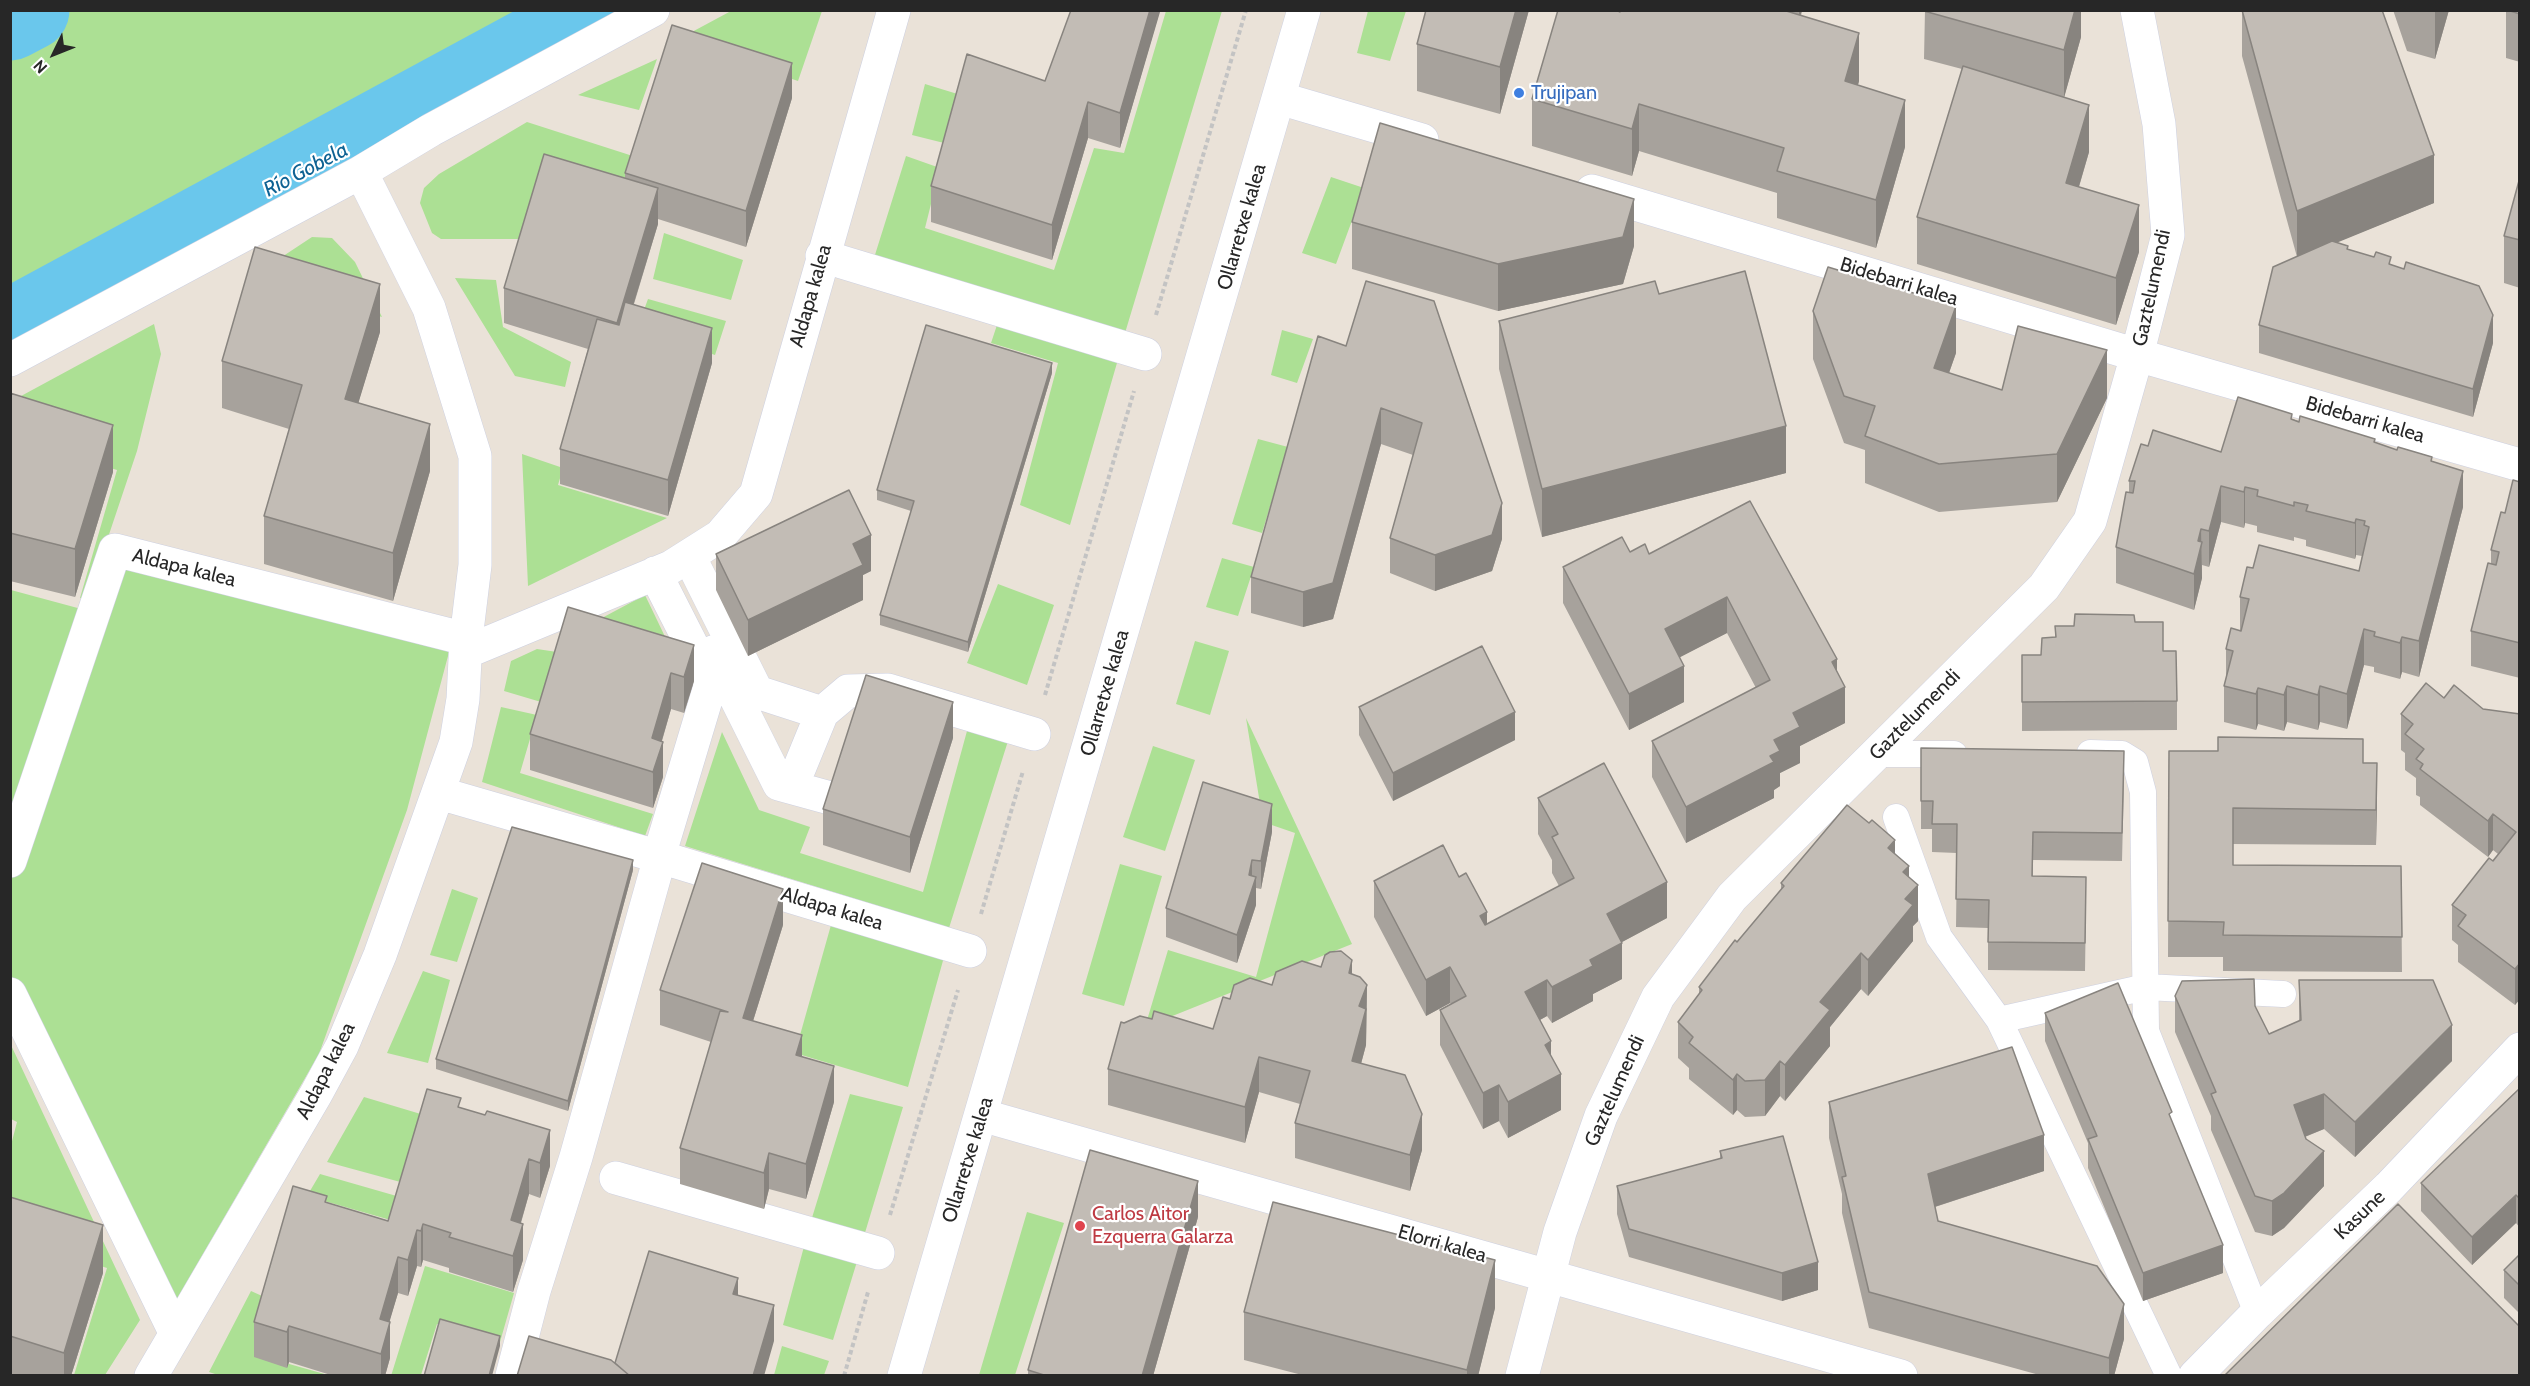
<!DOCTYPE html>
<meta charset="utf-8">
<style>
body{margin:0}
#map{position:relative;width:2530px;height:1386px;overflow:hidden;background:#eae2d8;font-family:Cabin,sans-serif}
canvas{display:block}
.frame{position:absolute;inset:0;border:12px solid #272727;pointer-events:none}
.north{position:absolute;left:24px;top:24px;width:60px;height:60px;-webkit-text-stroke:4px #fff;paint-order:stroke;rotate:227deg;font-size:16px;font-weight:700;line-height:24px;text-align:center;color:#272727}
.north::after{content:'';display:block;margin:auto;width:21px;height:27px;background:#272727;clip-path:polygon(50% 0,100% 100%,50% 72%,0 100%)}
</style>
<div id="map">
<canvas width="2530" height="1386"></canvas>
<div class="frame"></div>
<div class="north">N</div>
</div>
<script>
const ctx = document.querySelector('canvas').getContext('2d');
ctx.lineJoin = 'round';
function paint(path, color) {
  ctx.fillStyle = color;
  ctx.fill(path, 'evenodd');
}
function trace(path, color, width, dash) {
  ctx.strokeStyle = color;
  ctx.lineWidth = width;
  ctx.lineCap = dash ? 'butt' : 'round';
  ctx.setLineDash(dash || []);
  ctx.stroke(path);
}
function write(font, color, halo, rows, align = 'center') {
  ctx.font = font + ' Cabin,sans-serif';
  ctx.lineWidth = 4.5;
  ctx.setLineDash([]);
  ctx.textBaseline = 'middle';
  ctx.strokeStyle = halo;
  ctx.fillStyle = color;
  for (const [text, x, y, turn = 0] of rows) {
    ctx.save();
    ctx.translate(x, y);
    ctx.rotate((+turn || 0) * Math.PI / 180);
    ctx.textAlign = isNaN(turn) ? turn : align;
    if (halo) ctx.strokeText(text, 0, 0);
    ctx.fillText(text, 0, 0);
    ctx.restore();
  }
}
paint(new Path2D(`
 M29 11V10L600 11 11 334V20Z
 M731 11H822L798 81 677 40Z
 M1166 11H1222L1125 333 874 258 906 156 940 168 925 228 1054 270 1094 148 1124 153Z
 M1368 11H1406L1390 61 1357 53Z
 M657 59 639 110 578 95Z
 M925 84 964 96 948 144 912 135Z
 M527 122 639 158 623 209 526 239H441L432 233 420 203 424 188 439 174Z
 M1331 177 1364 188 1336 264 1302 253Z
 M664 233 743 260 731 300 653 279Z
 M312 237 332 238 355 262 382 317 250 278Z
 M455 278 496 280 503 327 571 362 565 387 515 376Z
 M648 299 726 321 715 355 637 329Z
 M1000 316 1119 356 1070 525 1020 505 1058 363 991 343Z
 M154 324 161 354 137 451 87 600 80 598 117 470 11 438 10 402Z
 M1282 330 1313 339 1297 383 1271 375Z
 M1258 439 1288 447 1262 533 1232 524Z
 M522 454 563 468 558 485 667 518 528 586Z
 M113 538 456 626 407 810 319 1054 163 1323 11 996 10 843Z
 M1222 558 1254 567 1238 616 1206 607Z
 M998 584 1054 605 1027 685 967 663Z
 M11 590 85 610 11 829Z
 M645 595 681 670 570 635Z
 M1195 641 1229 651 1210 715 1176 704Z
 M537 649 557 652 541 702 504 691 511 661Z
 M501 707 537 715 520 773 653 814 645 836 482 782Z
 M1246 718 1352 944 1145 1027 1168 950 1256 977 1295 833 1263 822Z
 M967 731 1008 741 949 928 685 846 722 732 759 810 810 827 800 853 923 892Z
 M1153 746 1195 760 1165 851 1123 837Z
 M1120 864 1162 876 1124 1006 1082 994Z
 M452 889 478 898 457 962 430 955Z
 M831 925 944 957 908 1087 795 1053Z
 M423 971 450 980 428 1063 387 1053Z
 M10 1043 140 1320 105 1375H74L107 1268 11 1237V1145L17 1122 11 1119Z
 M850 1094 903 1107 864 1236 811 1221Z
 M364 1097 424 1115 404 1183 327 1162Z
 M320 1174 400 1197 394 1221 307 1196Z
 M1027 1212 1064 1223 1015 1375H979Z
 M806 1239 859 1255 833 1340 783 1325Z
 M425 1266 514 1293 500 1342 437 1324 421 1375 391 1376Z
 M251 1291 271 1300 254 1354 328 1375 221 1376 209 1372Z
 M782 1346 829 1361 824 1375H774Z`), '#ace094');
trace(new Path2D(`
 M10 20 29 10
 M10 330 601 10`), '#6ac7ec', 81);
const lane = new Path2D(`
 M2090 753 2122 754 2135 762 2143 792 2146 1031 2257 1313
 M1876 754H1954
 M1896 817 1939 937 1999 1020 2169 1376
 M1999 1020 2146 987 2283 994`);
const street = new Path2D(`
 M1279 98 1422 140
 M1592 191 2137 355 2520 465
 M822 256 1145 354
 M10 360 361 172 431 130 653 10
 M689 556 757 692 822 713
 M655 573 711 683 659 856
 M466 652 671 567 720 536 756 494 894 10
 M713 652 779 784 830 798
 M799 769 822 713 848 691 888 690 1034 734
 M439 793 660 857
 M10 861 115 550 466 639
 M10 994 175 1332
 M981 1115 1901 1376
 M616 1178 878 1253
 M151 1376 316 1094 342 1046 380 955 456 742 463 699 466 639 475 565V456L429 308 361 172
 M512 1376 534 1291 576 1157 660 857 970 951
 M1522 1376 1560 1232 1601 1116 1658 997 1732 897 2044 587 2090 521 2137 355 2168 235 2159 124 2137 10
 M2195 1376 2257 1313 2389 1187 2520 1049`);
const secondary = new Path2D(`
 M904 1376 1304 10`);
trace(lane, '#cdd0e0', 27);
trace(street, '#cdd0e0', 34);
trace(secondary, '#cdd0e0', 34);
trace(new Path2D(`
 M1156 315 1246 10
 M1045 695 1134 391
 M981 914 1023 771
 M890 1215 958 990
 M844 1376 868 1292`), '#c3c3c3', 4, [4.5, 3]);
trace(lane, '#fff', 26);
trace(street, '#fff', 33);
trace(secondary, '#fff', 33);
paint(new Path2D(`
 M1160 10 1120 148 1088 138 1052 260 931 222V186L1045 81Z
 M1426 10H1529L1500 114 1417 91V44Z
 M1621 10H1802L1801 16 1859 81 1858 85 1905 147 1876 248 1777 218V193L1639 151 1632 176 1532 146V99Z
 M1925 10H2081V37L2064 97 2089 152 2079 187 2139 252 2116 325 1917 264V217L1962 69 1924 59Z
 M2242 10H2382L2434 203 2337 242 2348 249 2391 264 2493 343 2473 417 2259 353V325L2297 257 2242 56Z
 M2393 10H2449L2435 59 2407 51Z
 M2506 10H2520V62L2506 58Z
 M792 98 746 247 658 219V224L634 304 712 363 668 516 560 484V449L588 349 504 323V288L625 178V173Z
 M2520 177V288L2504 283V236Z
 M1352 222 1634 246 1623 284 1498 311 1352 269Z
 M1366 281 1502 539 1492 571 1435 591 1390 573V538L1413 455 1381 444 1333 619 1303 627 1251 613V577L1346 346Z
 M1659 294 1786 473 1542 537 1499 369V321Z
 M1813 311 1956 353 1949 373 2002 390 2107 398 2057 502 1939 512 1865 483V450L1844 443 1813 359Z
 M380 332 358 403 430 471 393 601 264 564V516L289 429 222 408V361Z
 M1052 373 968 652 880 625V615L911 511 877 500V490Z
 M10 393 113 472 75 597 10 581Z
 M2292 419 2375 443 2432 461 2463 507 2419 677 2402 672 2400 679 2374 672V667L2364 665 2347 729 2320 722 2318 730 2287 722 2284 731 2258 724 2256 730 2224 722V686L2226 679V649L2240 631V597L2253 568 2359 571 2362 556 2356 555 2355 559 2306 546V540L2294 537V541L2257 532V526L2245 523 2244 528 2221 522 2209 567 2202 565V578L2194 610 2116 583V547L2129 493V481L2221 452Z
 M2520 482V678L2471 666V631L2491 564V550L2505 513Z
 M1750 501 1837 671 1845 723 1800 746V763L1780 773V786L1774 790V798L1686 843 1652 777V741L1756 688 1727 633 1679 657 1684 702 1629 730 1563 603V567L1630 552 1649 554Z
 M716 554 871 571 863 575V600L748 656 716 590Z
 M568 607 694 681 684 713 671 709 662 741 663 777 653 808 530 770V734Z
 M2135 622 2163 651 2177 701V730L2022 731V655H2041L2055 637V626H2074Z
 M2444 698 2483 709 2520 714V999L2515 1005 2458 962V945L2452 940V905L2498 854 2493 850 2488 857 2420 805V797L2416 795V778L2405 770V753L2401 750V714Z
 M1359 707 1515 740 1393 801 1359 735Z
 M953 738 910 873 823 845V809Z
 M1921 748 2124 779 2122 861 2033 860V876L2086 905 2085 971 1988 970V928L1956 927 1957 853 1932 852V829H1921Z
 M2169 751 2363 763 2377 798 2376 845 2233 844V865L2401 866 2402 972 2223 971V957H2168Z
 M1538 798 1667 918 1622 942V979L1593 994V1001L1552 1023 1547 1016 1540 1020 1551 1057 1561 1110 1508 1138 1499 1121 1483 1129 1440 1045V1010L1451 1004 1450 1003 1426 1016 1374 917V881L1487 924 1559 886 1552 873V860L1538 834Z
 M1272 832 1261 889 1256 888V905L1237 963 1166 937V908Z
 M1895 854 1909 877 1918 921 1913 926V941L1868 996 1861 989 1830 1027V1046L1785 1101 1780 1096 1765 1116 1745 1117 1737 1110 1733 1115 1689 1079V1068L1678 1058V1022L1699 994V987L1781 890V883Z
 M633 870 568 1111 436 1069V1059Z
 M783 925 753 1021 802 1057 834 1102 806 1199 769 1189 764 1209 680 1184V1148L711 1042 660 1025V990Z
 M1321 967 1352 974 1367 985 1366 1045 1361 1064 1422 1150 1410 1191 1295 1158V1123L1300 1104 1259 1092 1245 1143 1108 1105V1069L1124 1023 1152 1019 1213 1029 1230 999 1272 985Z
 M2299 980 2452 1061 2355 1157 2324 1129 2305 1137 2324 1186 2284 1228 2272 1236 2255 1232 2211 1130V1116L2175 1032V996L2255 1006 2269 1034 2299 1021Z
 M2045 1013 2172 1121 2223 1273 2143 1301 2088 1168V1143L2045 1041Z
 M2520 1088V1228L2516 1223 2472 1265 2421 1211V1183Z
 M1829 1102 2044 1171 1935 1207 1938 1221 2124 1339 2114 1376H2043L1869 1328 1842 1213V1194L1829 1138Z
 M461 1108 550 1166 540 1198 529 1194 521 1223 523 1260 513 1292 449 1272V1268L423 1260 421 1267 417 1266 408 1296 398 1293 389 1322 390 1358 385 1376H334L289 1362 287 1368 254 1357V1322L327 1203 388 1221Z
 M1720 1151 1818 1290 1782 1301 1629 1257 1617 1214V1186L1720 1159Z
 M10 1197 103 1273 71 1376H10Z
 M1198 1217 1153 1376H1028V1370Z
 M2520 1254V1314L2504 1298V1270Z
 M1495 1308 1478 1376H1306L1244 1360V1312Z`), '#a7a29c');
paint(new Path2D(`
 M1150 10H1160V12L1120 148V113Z
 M1516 10H1529L1500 114V67Z
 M1799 10H1802L1799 21Z
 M2075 10H2081V37L2064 98V50Z
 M2435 10H2449L2435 59Z
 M1859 33V81L1845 129V81Z
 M792 63V98L746 247V211Z
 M1905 100V147L1876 248V200Z
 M1088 102V138L1052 260V225Z
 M1639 104V151L1632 176V129Z
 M2089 105V152L2066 230V183Z
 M2434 155V203L2297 259V211Z
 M658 188V224L617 358V323Z
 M1634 199V246L1623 284 1498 311V264Z
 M2139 205V252L2116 325V278Z
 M380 284V332L345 447V399Z
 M1956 306V353L1934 415V368Z
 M2493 315V343L2473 417V389Z
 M712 328V363L668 516V480Z
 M2107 350V398L2057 502V454Z
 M1052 363V373L968 652V642Z
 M1381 408V444L1333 619 1303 627V592Z
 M430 424V471L393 601V553Z
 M113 425V472L75 597V549Z
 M1786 426V473L1542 537V489Z
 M2463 471V507L2419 677V641Z
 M2221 486V522L2209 567V531Z
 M2245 487V523L2244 528V492Z
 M1502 503V539L1492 571 1435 591V555Z
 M2356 519V555L2355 559V523Z
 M2201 529 2202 578 2194 610V574L2198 541Z
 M871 535V571L863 575V600L748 656V620L853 544Z
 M1727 597V633L1665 665V629Z
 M2364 629V665L2347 729V694Z
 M2402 637V672L2400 679V643Z
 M694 645V681L684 713V677Z
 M1837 659V691L1845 687V723L1800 746V763L1780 773V786L1774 790V798L1686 843V807L1770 756 1774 740 1832 662Z
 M1684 666V702L1629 730V694Z
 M671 673V709L652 774V738Z
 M2287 686V722L2284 731V695Z
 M2320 686V722L2318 730V695Z
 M2258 688V724L2256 730V694Z
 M953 702V738L910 873V837Z
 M1515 712V740L1393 801V773Z
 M663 742V777L653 808V772Z
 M2377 763V798L2376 845V810Z
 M1272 804V832L1261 889V861Z
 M2493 814V850L2488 857V821Z
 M1895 840V876L1888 848Z
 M633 860V870L568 1111V1101Z
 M1252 860V888L1256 877V905L1237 963V935Z
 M1909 866V895L1918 885V921L1913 926V941L1868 996V960L1903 872Z
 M1667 882V918L1607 950V914Z
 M783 889V925L743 1053V1018Z
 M1487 912V948L1480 916Z
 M1622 943V979L1593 994V1001L1552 1023V987L1590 960Z
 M1861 953V989L1830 1027V1046L1785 1101V1065L1820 1002Z
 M1352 960V996L1349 973Z
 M2520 963V999L2515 1005V969Z
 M1450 967V1003L1426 1016V980Z
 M1547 980V1016L1525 1028V992Z
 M1367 985 1366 1045 1352 1097V1061L1359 1006Z
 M2452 1025V1061L2355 1157V1122Z
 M802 1035V1071L796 1055Z
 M1551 1041V1077L1545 1045Z
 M1259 1057V1092L1245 1143V1107Z
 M1780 1061V1096L1765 1116V1080Z
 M834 1066V1102L806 1199V1164Z
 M1561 1074V1110L1508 1138V1102Z
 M1737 1074V1110L1733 1115V1080Z
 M1499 1085V1121L1483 1129V1093Z
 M2324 1094V1129L2294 1141V1105Z
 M1422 1114V1150L1410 1191V1155Z
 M550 1130V1166L540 1198V1163Z
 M2044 1135V1171L1928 1209V1174Z
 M2324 1151V1186L2284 1228 2272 1236V1201Z
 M769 1153V1189L764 1209V1173Z
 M529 1159V1194L511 1256V1220Z
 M1198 1181V1217L1153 1376H1142Z
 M2516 1195V1223L2472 1265V1237Z
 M423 1224V1260L421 1267V1231Z
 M523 1224V1260L513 1292V1256Z
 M103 1225V1273L71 1376H64V1353Z
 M417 1230V1266L408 1296V1260Z
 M2223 1245V1273L2143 1301V1273Z
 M398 1257V1293L380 1354V1319Z
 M1495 1260V1308L1478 1376H1467V1370Z
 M1818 1262V1290L1782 1301V1273Z
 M738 1278V1314L733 1294Z
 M2124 1304V1339L2114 1376H2109V1358Z
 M774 1305V1341L764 1376H753Z
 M390 1322V1358L385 1376H381V1354Z
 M289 1326V1362L287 1368V1332Z
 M500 1336V1346L492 1376H489Z`), '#88847f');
const building = new Path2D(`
 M1071 10H1150L1120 113 1088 102 1052 225 931 186 967 54 1045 81Z
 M1426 10H1516L1500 67 1417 44Z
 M1558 10H1616L1620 12 1621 10H1783L1859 33 1845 81 1905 100 1876 200 1777 171 1784 148 1639 104 1632 129 1532 99Z
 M1925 10H2075L2064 50 1924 11Z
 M2242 10H2382L2434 155 2297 211Z
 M2507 10H2520V14Z
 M672 25 792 63 746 211 625 173Z
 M1963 66 2089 105 2066 183 2139 205 2116 278 1917 217Z
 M1380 123 1634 199 1623 237 1498 264 1352 222Z
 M544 154 658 188 617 323 504 288Z
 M2520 177V240L2504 236Z
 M2332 241 2348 246 2347 249 2374 257 2376 252 2391 257 2389 264 2404 269 2406 262 2479 286 2493 315 2473 389 2259 325 2273 267Z
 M255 247 380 284 345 399 430 424 393 553 264 516 302 385 222 361Z
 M1828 267 1956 306 1934 368 2002 390 2018 326 2107 350 2057 454 1939 464 1865 436 1875 406 1844 396 1813 311Z
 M1745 271 1786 426 1542 489 1499 321 1655 281 1659 294Z
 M1366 281 1434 301 1502 503 1492 535 1435 555 1390 538 1422 423 1381 408 1333 583 1303 592 1251 577 1318 336 1346 346Z
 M625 302 712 328 668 480 560 449 597 319 619 325Z
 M926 325 1052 363 968 642 880 615 914 501 877 490Z
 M10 393 113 425 75 549 10 533Z
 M2238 397 2292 414 2291 419 2299 422 2300 416 2375 439 2374 442 2397 450 2398 447 2432 457 2431 461 2463 471 2419 641 2402 637 2400 643 2374 636 2375 632 2364 629 2347 694 2320 686 2318 695 2287 686 2284 695 2258 688 2256 694 2224 686 2233 651 2226 649 2231 628 2241 631 2249 599 2240 597 2247 567 2253 568 2259 545 2359 571 2369 527 2364 525 2365 521 2356 519 2355 523 2306 511 2308 505 2294 502V506L2257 496 2258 490 2245 487 2244 492 2221 486 2209 531 2201 529 2198 541 2202 542 2194 574 2116 547 2126 492 2133 493 2135 481H2129L2141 444 2148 446 2153 430 2221 452Z
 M2513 480 2520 482V643L2471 631 2488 563 2496 565 2499 552 2491 550 2501 512 2505 513Z
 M849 490 871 535 853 544 863 565 748 620 716 554Z
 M1750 501 1837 659 1832 662 1845 687 1793 713 1800 727 1774 740 1780 751 1770 756 1774 762 1686 807 1652 741 1770 680 1727 597 1665 629 1684 666 1629 694 1563 567 1622 537 1630 552 1645 544 1649 554Z
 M568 607 694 645 684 677 671 673 652 738 663 742 653 772 530 734Z
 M2075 614 2134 615 2135 622H2163V651H2176L2177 701 2022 702V655H2041L2042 638 2056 637 2055 626H2074Z
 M1482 646 1515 712 1393 773 1359 707Z
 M866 675 953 702 910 837 823 809Z
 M2426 683 2444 698 2454 685 2483 709 2520 714V963L2515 969 2458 926 2466 915 2452 905 2489 858 2493 861 2516 832 2493 814 2488 821 2420 769 2423 764 2416 759 2424 749 2405 734 2413 724 2401 714Z
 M2218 737 2363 739V763H2377L2376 810 2233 808V865L2401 866 2402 937 2223 935 2224 922 2168 921 2169 751H2218Z
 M1921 748 2124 751 2122 833 2033 832 2032 876 2086 877 2085 943 1988 942 1989 900 1956 899 1957 824H1932L1933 801H1921Z
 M1604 763 1667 882 1607 914 1622 943 1590 960 1593 966 1552 987 1547 980 1525 992 1551 1041 1545 1045 1561 1074 1508 1102 1499 1085 1483 1093 1440 1010 1466 996 1450 967 1426 980 1374 881 1443 845 1459 877 1466 873 1487 912 1480 916 1485 925 1574 878 1552 837 1558 834 1538 798Z
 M1203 782 1272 804 1261 861 1252 860 1249 875 1256 877 1237 935 1166 908Z
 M1847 805 1869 823 1872 820 1895 840 1888 848 1909 866 1903 872 1918 885 1905 899 1913 905 1868 960 1861 953 1820 1002 1830 1010 1785 1065 1780 1061 1765 1080 1745 1081 1737 1074 1733 1080 1689 1043 1693 1037 1678 1022 1702 990 1699 987 1735 940 1737 942 1784 886 1781 883Z
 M512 827 633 860 568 1101 436 1059Z
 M702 863 783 889 743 1018 802 1035 796 1055 834 1066 806 1164 769 1153 764 1173 680 1148 720 1011 728 1012 660 990Z
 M1341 951 1352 960 1349 973 1360 977 1367 985 1359 1006 1366 1009 1352 1061 1405 1075 1422 1114 1410 1155 1295 1123 1310 1071 1259 1057 1245 1107 1108 1069 1121 1022 1124 1023 1140 1016 1152 1019 1154 1011 1213 1029 1223 997 1230 999 1234 985 1250 978 1272 985 1276 972 1302 961 1321 967 1325 955 1330 952Z
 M2254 979 2255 1006 2269 1034 2301 1020 2299 980H2433L2452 1025 2355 1122 2324 1094 2294 1105 2306 1139 2324 1151 2284 1193 2272 1201 2255 1196 2211 1094 2216 1092 2175 996 2182 981Z
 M2118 983 2172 1112 2169 1114 2223 1245 2143 1273 2088 1139 2097 1136 2045 1013Z
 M2012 1047 2044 1135 1928 1174 1938 1221 2097 1266 2124 1304 2109 1358 1869 1292 1842 1177 1846 1176 1829 1102Z
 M2520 1088V1199L2516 1195 2472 1237 2421 1183Z
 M427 1089 461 1098 458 1107 485 1115 487 1111 550 1130 540 1163 529 1159 511 1220 523 1224 513 1256 449 1237 451 1233 423 1224 421 1231 417 1230 408 1260 398 1257 380 1319 390 1322 381 1354 289 1326 287 1332 254 1322 293 1186 327 1196 325 1202 388 1221Z
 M1783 1136 1818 1262 1782 1273 1629 1229 1617 1186 1722 1158 1720 1151Z
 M1090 1150 1198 1181 1142 1376H1047L1028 1370Z
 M10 1197 103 1225 64 1353 10 1336Z
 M1273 1202 1495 1260 1467 1370 1244 1312Z
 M2398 1204 2520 1327V1376H2224Z
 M649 1251 738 1278 733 1294 774 1305 753 1376H630L615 1363Z
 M2520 1254V1286L2504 1270Z
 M440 1319 500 1336 489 1376H424Z
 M529 1336 611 1360 630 1376H517Z`);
paint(building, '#c2bcb5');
trace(building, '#88847f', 1.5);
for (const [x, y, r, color] of [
 [1519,93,6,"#3f7fe0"],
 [1080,1226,6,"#e0444e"]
]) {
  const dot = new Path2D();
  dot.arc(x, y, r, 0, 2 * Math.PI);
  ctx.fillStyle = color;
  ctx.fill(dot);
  trace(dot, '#fff', 2);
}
write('20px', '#366cbe', '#fff', [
 ["Trujipan",1531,93]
], 'left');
write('20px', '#272727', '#fff', [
 ["Ollarretxe kalea",1242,227,-74],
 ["Bidebarri kalea",1899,282,17],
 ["Gaztelumendi",2152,288,-78],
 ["Aldapa kalea",811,296,-74],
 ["Bidebarri kalea",2365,420,16],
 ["Aldapa kalea",184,568,14],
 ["Ollarretxe kalea",1105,693,-74],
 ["Gaztelumendi",1915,715,-45],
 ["Aldapa kalea",832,909,17],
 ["Aldapa kalea",326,1071,-63],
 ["Gaztelumendi",1615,1091,-66],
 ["Ollarretxe kalea",968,1160,-73],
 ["Kasune",2360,1215,-44],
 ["Elorri kalea",1442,1244,16]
]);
write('20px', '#be3a42', '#fff', [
 ["Carlos Aitor",1092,1214],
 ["Ezquerra Galarza",1092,1237]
], 'left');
write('italic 21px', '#0e6293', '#fff', [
 ["Río Gobela",306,170,-28]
]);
</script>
